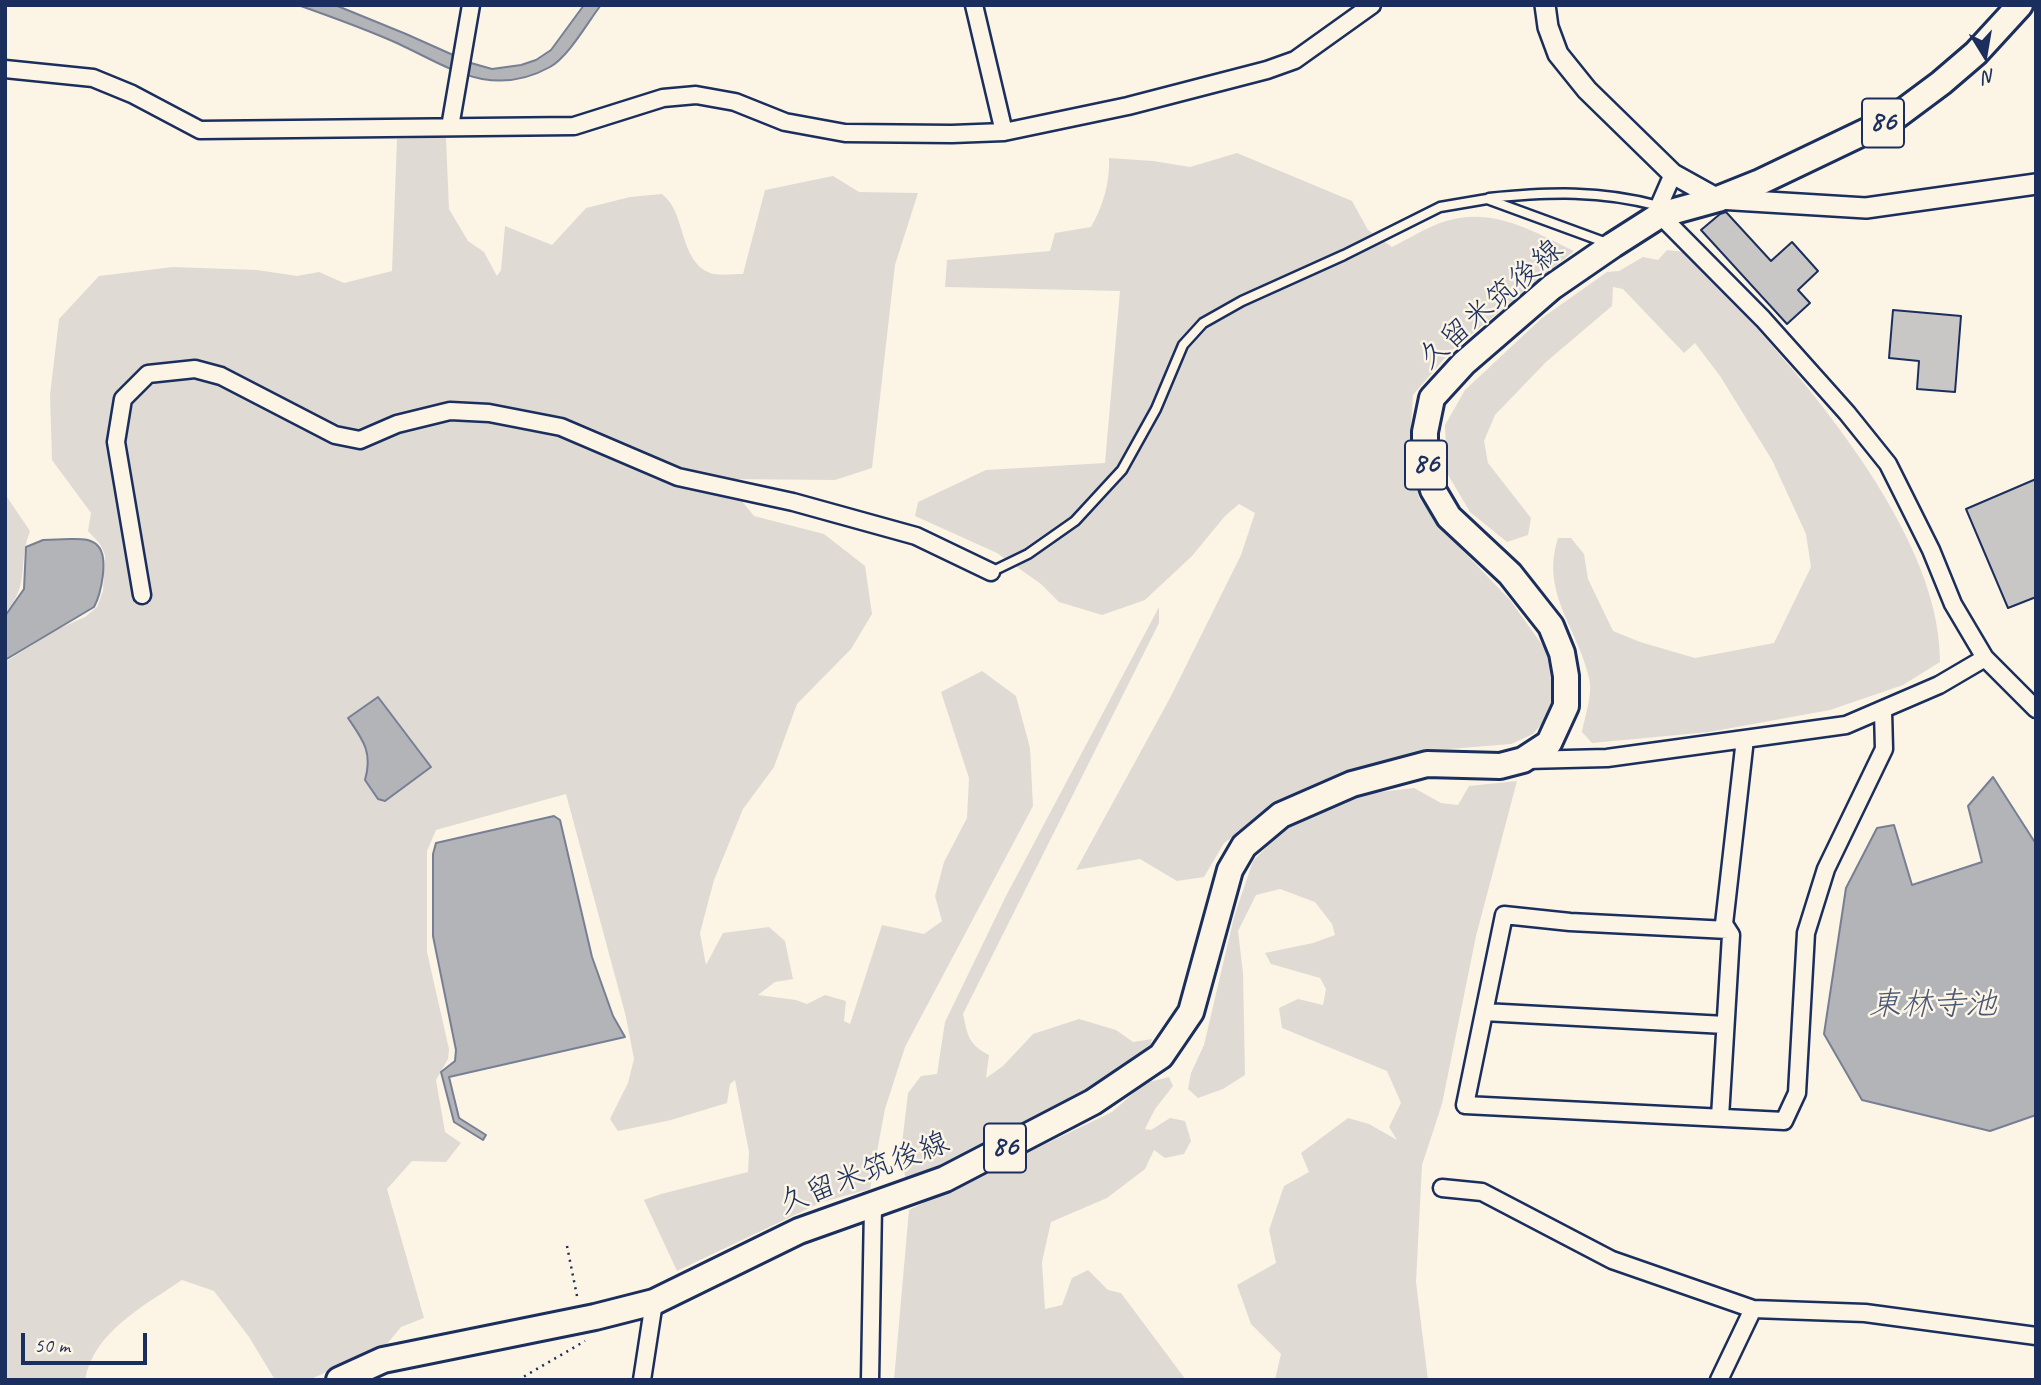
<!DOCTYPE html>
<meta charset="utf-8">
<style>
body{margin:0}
#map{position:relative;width:2041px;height:1385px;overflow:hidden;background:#fcf5e5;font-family:Caveat,sans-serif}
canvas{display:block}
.frame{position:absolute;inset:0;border:7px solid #1b2f5e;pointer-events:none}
.north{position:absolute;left:1950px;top:21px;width:70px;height:70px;-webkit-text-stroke:5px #fcf5e5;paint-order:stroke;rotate:169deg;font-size:19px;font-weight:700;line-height:28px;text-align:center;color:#1b2f5e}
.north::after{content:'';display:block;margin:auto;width:24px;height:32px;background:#1b2f5e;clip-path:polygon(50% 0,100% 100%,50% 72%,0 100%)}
.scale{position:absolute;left:21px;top:1333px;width:126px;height:32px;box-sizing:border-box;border:4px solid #1b2f5e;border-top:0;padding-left:9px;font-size:21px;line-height:24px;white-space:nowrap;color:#1b2f5e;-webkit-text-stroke:5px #fcf5e5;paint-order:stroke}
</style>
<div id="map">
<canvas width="2041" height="1385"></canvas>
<div class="frame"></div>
<div class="north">N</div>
<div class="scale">50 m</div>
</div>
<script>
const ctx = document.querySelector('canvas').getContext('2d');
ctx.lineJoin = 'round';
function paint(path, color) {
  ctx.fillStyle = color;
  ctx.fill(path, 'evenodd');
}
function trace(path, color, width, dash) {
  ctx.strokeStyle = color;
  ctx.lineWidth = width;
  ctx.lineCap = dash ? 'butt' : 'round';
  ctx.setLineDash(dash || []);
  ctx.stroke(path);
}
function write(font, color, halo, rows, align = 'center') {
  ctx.font = font + ' Caveat,"Klee One",sans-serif';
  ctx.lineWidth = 5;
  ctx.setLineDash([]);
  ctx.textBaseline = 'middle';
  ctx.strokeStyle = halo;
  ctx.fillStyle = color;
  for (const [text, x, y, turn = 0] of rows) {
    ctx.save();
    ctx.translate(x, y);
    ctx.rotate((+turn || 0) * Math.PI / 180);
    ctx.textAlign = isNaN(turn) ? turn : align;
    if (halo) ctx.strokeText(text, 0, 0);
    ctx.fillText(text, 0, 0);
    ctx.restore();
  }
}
paint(new Path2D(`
 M446 137 449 209 468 241 484 252 497 276 501 270 505 226 552 245 586 208 630 197 662 194C687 213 678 260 710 273 718 276 734 274 743 274L765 190 833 176 859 192 918 193 895 265 872 468 835 480 724 479 754 516 824 534 865 566 872 614 851 649 797 704 774 767 743 809 714 880 700 933 706 965 723 933 769 927 785 941 793 979 775 982 758 995 796 1000 807 1004 825 995 846 1001 844 1021 850 1024 882 925 924 934 942 921 935 896 944 862 967 818 969 778 941 692 982 671 1016 696 1030 748 1033 806 905 1047 885 1109 870 1189 822 1202 677 1271 644 1200 661 1194 748 1172 749 1152 735 1080 730 1084 727 1103 671 1120 618 1131 610 1119 628 1083 634 1059 626 1017 566 794 436 830 427 851V952L449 1049 448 1059 436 1080 445 1132 461 1143 446 1162 412 1161 387 1189 424 1318 401 1327 387 1344 309 1380H275L249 1337 214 1291 182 1280C144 1306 94 1331 85 1380H5V662L58 629 85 617 97 607 103 591 105 555 100 544 88 531 91 513 52 460 50 395 59 319 99 276 173 267 257 270 297 276 319 272 344 283 392 271 397 139Z
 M1237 153 1352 201 1368 230 1392 247C1408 239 1424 229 1440 223 1490 205 1530 230 1574 251L1451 351 1413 395 1410 444 1419 498 1446 533 1510 600 1548 653 1554 693 1548 716 1533 734 1511 744 1424 751 1300 791 1224 843 1204 877 1177 881 1140 859 1076 870 1170 698 1241 555 1255 513 1239 504 1225 516 1192 556 1145 600 1102 615 1059 602 1041 584 997 553 915 516 918 502 986 470 1105 463 1120 291 945 287 947 260 1050 251 1055 233 1091 227C1103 206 1110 183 1109 158L1153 161 1190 167Z
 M1667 250 1685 252C1778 347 1942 524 1940 662L1903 685 1830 710 1709 732 1592 743 1582 732C1585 716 1593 694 1589 678 1578 628 1540 593 1558 538H1571L1584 554 1588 579 1613 631 1640 642 1695 658 1774 643 1811 567 1806 534 1772 460 1720 376 1695 343 1684 353 1623 289 1613 287 1612 306 1546 362 1495 415 1484 441 1488 463 1531 518 1528 535 1507 542 1470 512 1447 473 1445 425 1465 390 1542 318 1607 272 1619 271 1643 257 1658 260Z
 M5 494 30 531C17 564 31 584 5 613Z
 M1159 607V623L963 1014C968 1036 968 1044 989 1055L986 1078 1003 1066 1033 1034 1079 1019 1116 1030 1133 1042 1152 1039 1148 1054 1126 1073 906 1182 901 1152 908 1093 921 1076 937 1074 945 1022 1006 896Z
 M1517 781 1476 936 1442 1104 1422 1165 1416 1282 1428 1380H1275L1281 1354 1251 1324 1237 1285 1276 1263 1269 1230 1284 1186 1309 1172 1301 1153 1348 1118 1369 1124 1397 1140 1389 1127 1401 1103 1387 1071 1282 1028 1279 1008 1298 999 1323 1005 1326 989 1320 978 1271 964 1265 953 1313 943 1335 935 1332 924 1315 902 1280 889 1256 895 1238 931 1243 973 1245 1075 1223 1089 1198 1098 1188 1089 1191 1073 1204 1045 1234 917 1253 861 1284 829 1355 795 1414 788 1441 803 1458 805 1469 786Z
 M1169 1077 1173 1086 1155 1109 1145 1129 1151 1130 1170 1118 1185 1121 1191 1141 1184 1154 1165 1158 1154 1150 1145 1169 1107 1198 1051 1222 1042 1262 1045 1309 1062 1305 1072 1278 1088 1270 1108 1290 1121 1293 1186 1380H894L909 1210 1112 1112 1145 1083Z`), '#dfdbd4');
const water = new Path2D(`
 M298 5H335L406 34 471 63 492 69 521 65 536 60 551 50 584 5H601C587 23 569 56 550 67 492 99 450 68 399 44 366 29 332 17 298 5Z
 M70 539C80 539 91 538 98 546 109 558 101 594 94 607L5 660V616L24 589 26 547 43 540Z
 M378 697 431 767 385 801 378 799 365 780C373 752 363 740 348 718Z
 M1993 777 2036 844V1115L1990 1131 1862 1100 1824 1034 1846 888 1877 828 1894 825 1912 885 1982 862 1968 806Z
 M554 816 560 820 592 957 613 1016 625 1037 449 1077 459 1118 486 1135 483 1140 454 1122 441 1072 455 1061 456 1050 433 936V854L436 843Z`);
paint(water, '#b2b4b8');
trace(water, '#767f94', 2);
const building = new Path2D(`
 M1726 212 1771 261 1792 242 1818 271 1798 290 1810 303 1787 324 1701 230 1720 214Z
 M1893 310 1961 316 1955 392 1917 389 1919 361 1889 358Z
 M2036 479V597L2008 608 1966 509Z`);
paint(building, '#c8c7c6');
trace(building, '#1b2f5e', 2);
const service = new Path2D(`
 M1489 198C1550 192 1600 190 1659 206
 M991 572 1028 554 1075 521 1122 470 1156 409 1183 345 1203 323 1242 301 1344 255 1440 207 1487 199 1607 243`);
const minor = new Path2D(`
 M974 5 1004 132
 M5 69 93 78 132 94 200 130 574 126 663 98 696 95 735 102 785 122 845 133 952 134 1004 132 1128 106 1267 70 1295 60 1372 5
 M450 127 471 5
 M1673 174 1659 206 1660 215 1763 319 1847 413 1888 464 1931 550 1953 604 1985 658 2036 709
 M142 595 116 442 123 399 148 374 195 369 221 376 335 435 360 440 397 424 450 411 489 413 561 427 678 477 793 502 916 536 991 572
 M1526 760 1607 758 1846 725 1939 685 1985 658
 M1728 930 1570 922 1504 915 1465 1105 1784 1121 1797 1093 1806 933 1826 869 1884 749 1883 711
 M1484 1012 1725 1025
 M1720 1117 1731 935 1724 924 1745 739
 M1442 1188 1482 1192 1612 1260 1753 1309 1865 1313 2036 1336
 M642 1380 654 1302
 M870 1380 873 1206
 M1719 1380 1753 1309`);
const tertiary = new Path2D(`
 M1545 5 1548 27 1558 54 1587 90 1673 174 1718 199 1866 208 2036 184`);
const primary = new Path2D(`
 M339 1380 383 1360 595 1317 654 1302 799 1231 945 1179 1093 1102 1161 1056 1191 1012 1230 870 1244 846 1281 815 1352 784 1427 764 1500 766 1523 760 1549 743 1566 706V676L1562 653 1551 626 1510 574 1449 517 1433 490 1425 462V432L1432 398 1464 363 1552 287 1613 245 1660 215 1718 199 1758 183 1894 118 1941 83 1976 53 2020 5`);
trace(service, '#1b2f5e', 13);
trace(minor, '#1b2f5e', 21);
trace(tertiary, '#1b2f5e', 24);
trace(primary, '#1b2f5e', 30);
trace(new Path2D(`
 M567 1246 578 1301
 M518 1380 585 1341`), '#1b2f5e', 2.5, [2, 5]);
trace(service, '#fcf5e5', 8);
trace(minor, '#fcf5e5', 16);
trace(tertiary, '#fcf5e5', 19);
trace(primary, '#fcf5e5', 24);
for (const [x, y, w] of [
 [1883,123,42],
 [1426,465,42],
 [1005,1148,42]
]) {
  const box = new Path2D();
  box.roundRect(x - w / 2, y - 24.5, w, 49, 5);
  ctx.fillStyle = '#fcf5e5';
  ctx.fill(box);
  trace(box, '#1b2f5e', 2);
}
write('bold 28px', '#1b2f5e', null, [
 ["86",1883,123],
 ["86",1426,465],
 ["86",1005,1148]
]);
write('30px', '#1b2f5e', '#fcf5e5', [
 ["久留米筑後線",1491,305,-41],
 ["久留米筑後線",864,1174,-21]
]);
write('italic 32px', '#485779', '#fcf5e5', [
 ["東林寺池",1933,1006]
]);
</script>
